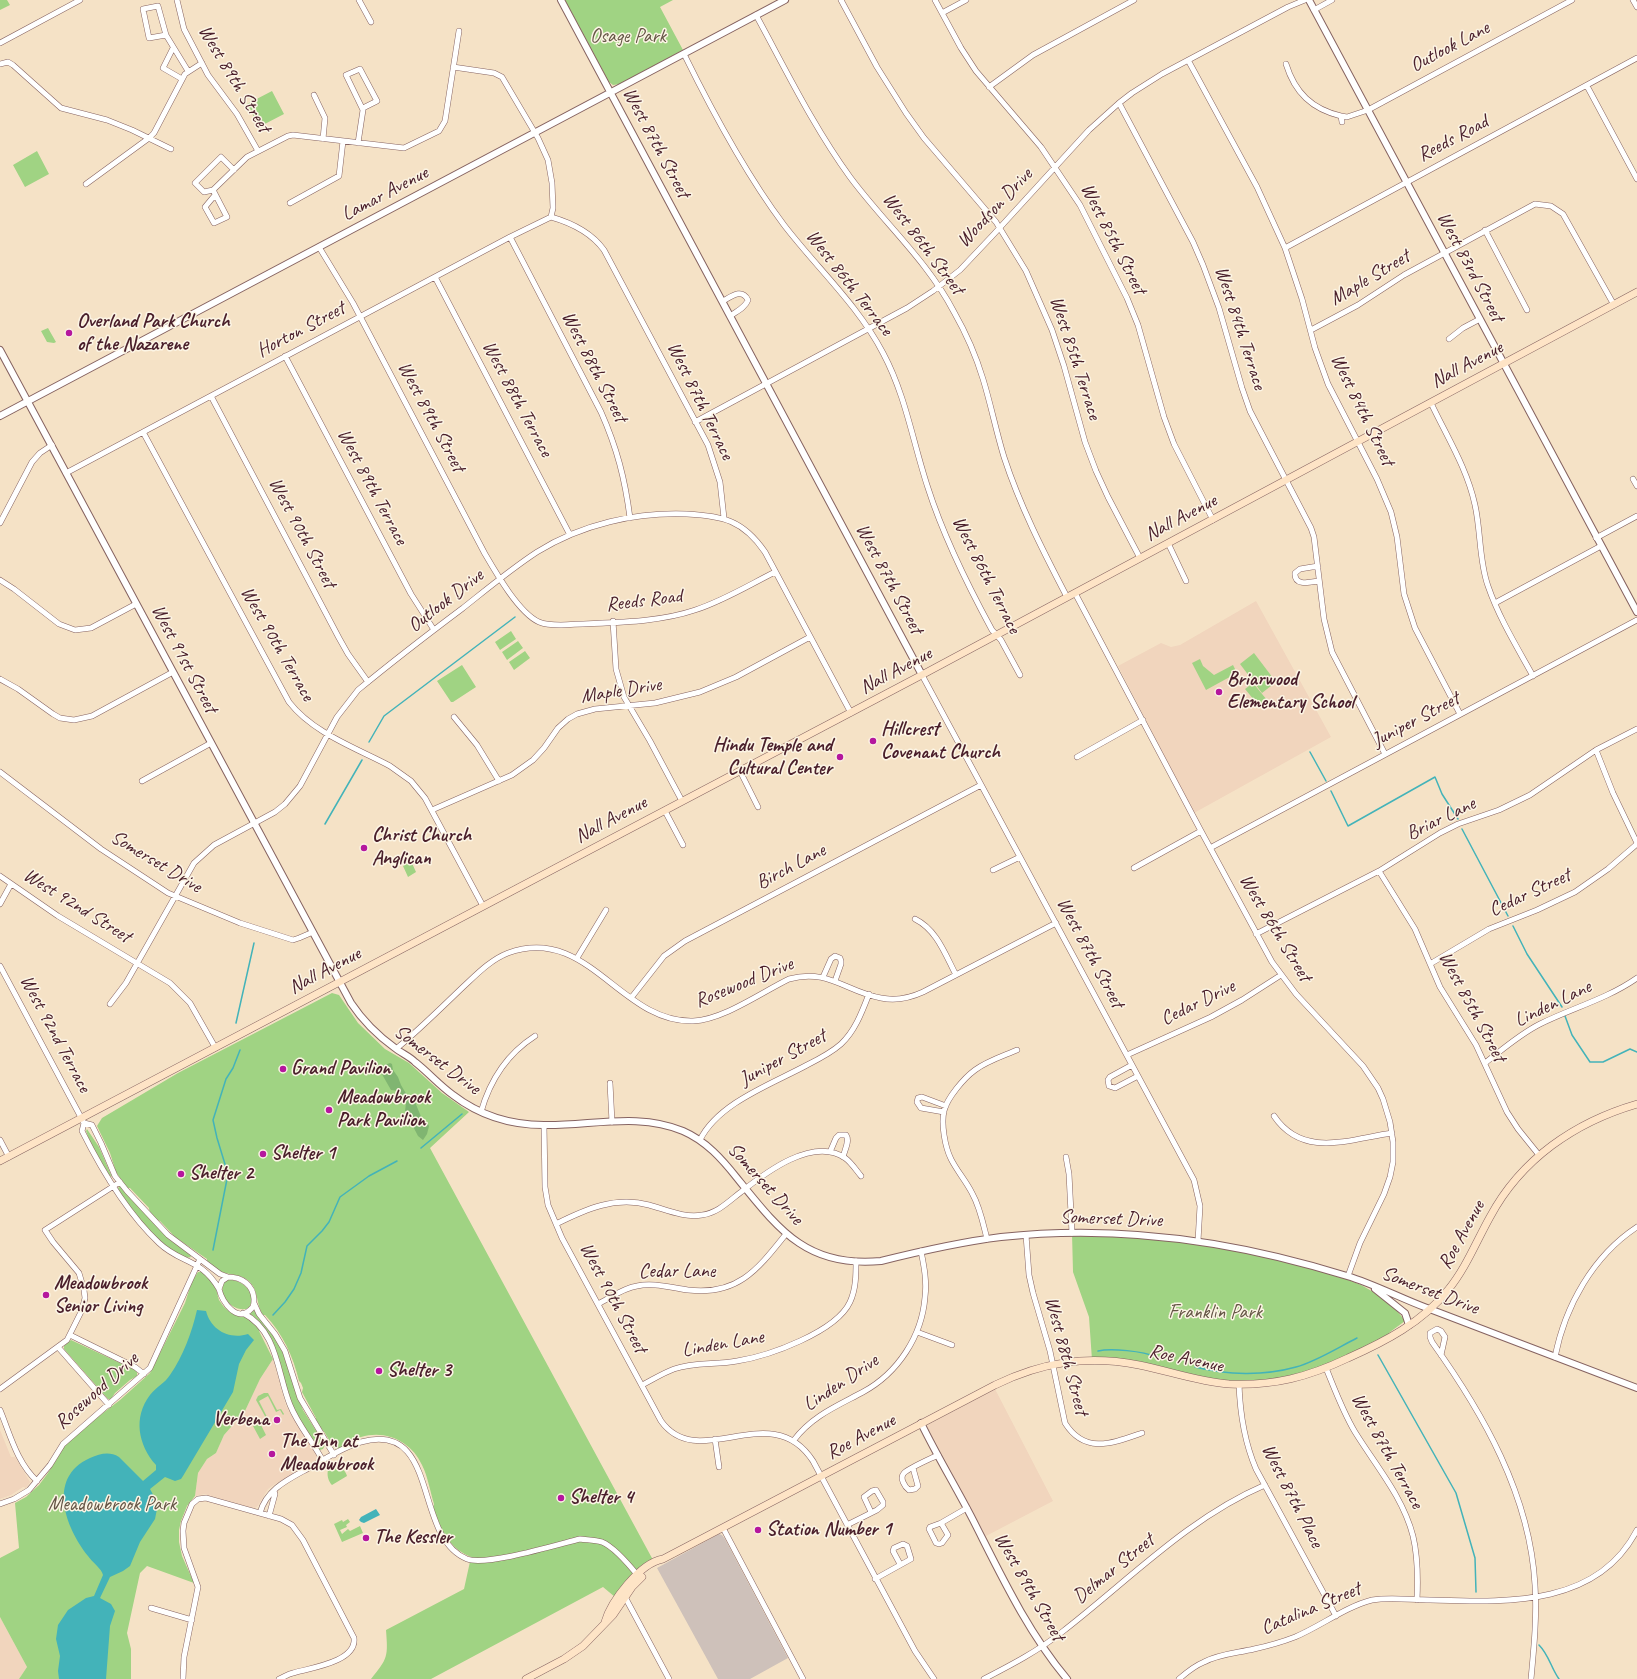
<!DOCTYPE html>
<style>
body{margin:0}
canvas{display:block;background:#f5e2c6}
</style>
<canvas width="1637" height="1679"></canvas>
<script>
const ctx = document.querySelector('canvas').getContext('2d');
ctx.lineJoin = 'round';
function paint(path, color) {
  ctx.fillStyle = color;
  ctx.fill(path, 'evenodd');
}
function trace(path, color, width, dash) {
  ctx.strokeStyle = color;
  ctx.lineWidth = width;
  ctx.lineCap = dash ? 'butt' : 'round';
  ctx.setLineDash(dash || []);
  ctx.stroke(path);
}
function write(font, color, halo, rows, align = 'center') {
  ctx.font = font + ' Caveat,sans-serif';
  ctx.lineWidth = 3;
  ctx.setLineDash([]);
  ctx.textBaseline = 'middle';
  ctx.strokeStyle = halo;
  ctx.fillStyle = color;
  for (const [text, x, y, turn = 0] of rows) {
    ctx.save();
    ctx.translate(x, y);
    ctx.rotate((+turn || 0) * Math.PI / 180);
    ctx.textAlign = isNaN(turn) ? turn : align;
    if (halo) ctx.strokeText(text, 0, 0);
    ctx.fillText(text, 0, 0);
    ctx.restore();
  }
}
paint(new Path2D(`
 M1256 601 1331 737 1194 813 1118 666 1161 643 1171 647 1180 645Z
 M273 1359 286 1406 296 1423 315 1451 317 1457 316 1461 275 1484 268 1489 257 1507 253 1508 204 1494 195 1496 198 1473 207 1459 216 1453 224 1435 245 1411 260 1379Z
 M995 1389 1053 1501 986 1536 927 1426 929 1424Z
 M0 1430 11 1457H15L30 1482 26 1488 23 1487 11 1495 0 1499Z
 M0 1617 27 1667 19 1679H0Z`), '#f1d5bd');
paint(new Path2D(`
 M719 1534 722 1535 725 1539 788 1658 750 1679H718L657 1568Z`), '#cec1ba');
paint(new Path2D(`
 M0 0H7L10 5 0 10Z
 M565 0H673L660 7 683 50 620 84 613 85 609 82Z
 M272 91 284 114 259 127 247 104Z
 M37 151 49 174 25 187 13 165Z
 M48 328 56 342 54 343 47 342 41 331Z
 M511 631 516 639 500 650 495 642Z
 M518 641 523 648 507 660 502 652Z
 M525 651 530 658 514 670 509 662Z
 M1254 653 1276 682 1262 693 1240 664Z
 M1200 659 1203 666 1214 675 1233 665 1237 673 1206 690 1192 663Z
 M462 665 476 687 453 702H451L437 681Z
 M1253 683 1267 700 1259 706 1245 689Z
 M411 861 416 872 408 877 403 866Z
 M332 993 339 995 358 1023 385 1049 409 1063 442 1093 469 1112 430 1148 653 1560 615 1597 603 1587 431 1679H371C388 1658 388 1657 386 1630L464 1589 471 1557C453 1550 444 1536 437 1519 435 1514 432 1509 434 1504 430 1491 428 1477 422 1465 412 1442 386 1429 361 1437 351 1440 345 1446 337 1449L333 1447 325 1433 315 1421 316 1418 302 1392 303 1388 301 1383 299 1381C293 1356 283 1334 265 1315H263C257 1306 258 1295 253 1286 245 1274 234 1276 222 1272 217 1271 211 1265 207 1262V1259L175 1237 160 1221C155 1220 149 1213 149 1208L130 1188H127L116 1172 110 1153 97 1126 102 1118 178 1073Z
 M87 1129 99 1147 112 1177 109 1175 91 1144 86 1131Z
 M119 1186 121 1187 166 1236 189 1253 191 1257C171 1264 127 1204 118 1189Z
 M1072 1233 1198 1241 1326 1270C1337 1276 1349 1280 1361 1285 1376 1293 1396 1307 1405 1321L1390 1332 1385 1340 1326 1368 1262 1384 1193 1378 1092 1360 1089 1317 1073 1272Z
 M198 1272H203L215 1285 219 1300 224 1307 230 1312 248 1318 259 1328V1331L273 1359 260 1379 245 1411 224 1435 216 1453 207 1459 198 1473 195 1496 187 1506 181 1521 179 1530V1542L182 1556 194 1583 147 1566 140 1573 127 1633 131 1649V1679H19L27 1667 0 1617V1558L19 1548 15 1503 26 1497 39 1485 48 1473 65 1445 77 1433 120 1400 150 1373 185 1303 192 1281Z
 M227 1280C241 1278 258 1293 249 1308 234 1315 213 1292 227 1280Z
 M254 1310 277 1341 284 1355 297 1395 303 1410 325 1445 323 1449 320 1450 318 1448C310 1434 299 1421 293 1406 280 1374 279 1335 249 1313Z
 M71 1340 135 1370 137 1372V1376L130 1380 115 1393 111 1399H108L64 1349V1346Z
 M264 1393H268L277 1410 281 1409 284 1414 283 1415 280 1410 276 1412 268 1396 259 1401 267 1417 266 1418 256 1400 258 1396Z
 M260 1423 266 1435 260 1439 253 1426Z
 M333 1464C339 1464 346 1471 347 1476L332 1485C327 1480 325 1468 333 1464Z
 M348 1519 350 1522 346 1525 347 1527 340 1530 342 1534 348 1529 350 1531 360 1526 363 1533 342 1542 334 1524 342 1520 343 1522Z`), '#a0d383');
paint(new Path2D(`
 M390 1063 392 1064 393 1070 398 1077 401 1085 408 1097 415 1102 422 1119 428 1124 429 1126 427 1134 423 1140 418 1136 405 1111 406 1103 399 1091 391 1090 379 1069 380 1067Z`), '#80b571');
paint(new Path2D(`
 M197 1310 206 1311C211 1330 229 1340 248 1334L254 1340 246 1350 239 1364 233 1392 183 1476 181 1479 175 1481 165 1477 150 1489 158 1504 155 1519 140 1542 130 1566 123 1571 110 1577 100 1598 111 1604 115 1611 110 1626 106 1679H59L58 1671 60 1656 56 1639 58 1625 68 1610 86 1598 94 1596 103 1575C102 1569 92 1562 88 1556 66 1528 46 1478 90 1458 100 1454 109 1451 119 1457L143 1481 156 1470V1465C138 1445 133 1417 150 1395 156 1387 165 1383 170 1375 183 1356 192 1332 197 1310Z
 M376 1509 380 1515 364 1523 361 1522 359 1520 361 1517Z`), '#43b3b9');
trace(new Path2D(`
 M369 742 384 716 515 617
 M1310 752 1326 781
 M1331 791 1348 826 1435 777 1442 794 1458 819
 M325 824 362 760
 M1462 829 1508 916
 M1513 926 1527 954 1562 1007
 M1565 1016 1572 1035 1590 1062H1603L1630 1049 1637 1052
 M236 1023 254 943
 M421 1148 462 1114
 M213 1250 228 1174 217 1138 213 1120 226 1079 233 1068 240 1050
 M273 1315 285 1302 294 1289 301 1273 307 1246 322 1231 329 1222 340 1197 369 1176 397 1161
 M1098 1351C1111 1348 1143 1351 1156 1357
 M1378 1355 1456 1493 1475 1558 1476 1592
 M1195 1367C1227 1375 1264 1376 1296 1367 1317 1361 1337 1348 1357 1338
 M1539 1645C1549 1655 1551 1668 1559 1679`), '#43b3b9', 1.5);
const minor = new Path2D(`
 M177 0 184 29 208 75 237 114 258 151
 M359 0 371 22
 M841 0 877 67 906 113 924 138 996 222 1026 271 1052 330 1064 366 1085 442 1096 471 1108 497 1140 558
 M935 0 961 48 976 71 1041 147 1080 205 1127 298 1138 325 1164 417 1174 444 1213 520
 M1633 0 1637 7
 M1314 10 1332 0
 M942 13 966 0
 M756 15C786 70 813 126 850 177 884 223 927 260 954 312 966 333 976 356 983 379 991 405 996 431 1004 457 1020 506 1043 551 1067 597
 M166 35 149 38 143 9 158 6 166 35 188 71
 M0 43 80 0
 M173 48 163 68 182 79
 M684 54C713 113 745 173 784 225 817 268 858 305 883 353 906 396 913 443 928 488 944 538 967 584 992 630L1001 640 1020 675
 M1188 60 1257 187 1285 248 1302 299 1315 348 1328 384 1377 479 1391 512 1397 537 1404 594 1415 628 1460 714
 M0 64 8 62 13 65 61 108 107 120 132 130 171 149
 M1286 64C1295 93 1312 109 1341 116L1342 122
 M453 67 494 73 502 77 538 138 548 160 552 183 553 208 551 217
 M1587 86 1637 179
 M989 87 1033 55 1134 0
 M314 95 325 118 323 139
 M1119 103 1193 242 1203 265 1219 308 1242 388 1250 411 1311 528 1314 537 1324 619 1332 652 1385 754
 M1341 116 1347 117 1368 110 1572 0
 M358 143 363 110 346 75 360 69 377 101 363 108
 M86 184 149 138 154 133 185 74 202 63
 M213 190 247 157 288 136 293 135 404 148 439 131 445 121 459 31
 M213 190 227 217 214 223 205 207 215 195
 M213 190 204 192 195 183 221 157 234 170
 M290 203 339 176 343 141
 M551 217C572 223 591 232 604 250L708 445 720 482 724 518
 M1485 230 1527 310
 M510 237 601 412C617 448 625 479 630 518
 M319 247 353 303 485 554C496 573 519 613 539 622 546 625 553 625 561 625 604 622 654 624 695 610 723 601 749 585 775 572
 M1285 248 1637 58
 M435 277 570 535
 M723 301C732 296 742 288 748 300 745 308 737 311 730 316
 M1311 330 1358 305 1404 275 1535 204 1551 206 1563 214 1614 305
 M1449 339 1463 328 1480 319
 M285 356 411 594 434 630
 M211 396 339 638 348 654 368 682
 M1431 403C1447 437 1467 468 1475 505 1481 532 1479 561 1488 586 1499 618 1517 647 1533 676
 M695 422 907 308 933 291 960 270 994 234 1089 130 1119 103 1132 93 1162 74 1288 7 1305 0
 M143 432 289 702C313 733 356 748 390 766L411 781 425 798 483 906
 M66 473 510 237 551 217
 M1633 479 1637 486
 M0 523 32 462 40 453 52 445
 M1596 538 1637 516
 M1168 543 1186 581
 M1318 566 1300 569 1295 573C1294 587 1311 582 1319 581
 M0 580 14 589 59 624 75 630 91 628 136 604
 M1075 593 1201 831 1272 962 1296 994 1363 1066 1378 1088 1383 1099 1390 1122 1393 1142V1162L1390 1177 1384 1194 1360 1243 1348 1276
 M1495 603 1601 546
 M613 621 616 669 624 697 650 741 682 801
 M922 675 1194 1180 1200 1206 1198 1241
 M0 679 18 689 53 714 60 718 74 720 92 716 173 672
 M454 717 477 745 499 781
 M1596 750 1613 793 1637 843
 M1077 757 1143 720
 M740 771 758 807
 M0 772 101 849 168 893 240 923 293 940 299 938 313 932
 M142 781 211 743
 M432 810 512 775 533 760 544 748 558 728 568 719 577 714 595 709 655 703 700 692 736 677 810 637
 M665 811 683 845
 M1210 848 1637 620
 M1134 868 1201 831
 M993 870 1020 857
 M1379 871 1415 929 1440 987 1476 1045 1507 1112 1518 1129 1539 1155
 M0 876 58 916 170 983 190 1003 215 1047
 M0 904 11 884
 M915 919C937 930 945 954 956 975
 M1256 934 1379 871 1440 833 1458 824 1499 810 1530 795 1596 750 1637 729
 M577 958 606 910
 M1430 964 1489 929 1537 910 1575 892 1608 869 1637 844
 M0 966 84 1123 92 1125 101 1143 115 1176 127 1191 168 1235 220 1274 228 1277
 M823 977 831 959 835 956 840 958 841 961V964L835 981
 M631 998 664 956 685 941 981 785
 M110 1004 126 983 194 863 214 845 275 812 285 804 300 786 337 717 358 690C392 662 427 635 463 608 487 589 511 569 537 552 582 524 636 512 687 514 723 516 743 520 765 552L851 713
 M396 1049C419 1030 441 1008 463 987 476 975 490 960 508 953 588 924 620 1023 693 1021 723 1020 762 992 789 979 828 968 846 992 881 998 896 1001 910 998 923 992L1056 923
 M1127 1055 1211 1017 1242 1000 1281 975
 M1485 1063C1503 1049 1520 1034 1540 1024 1572 1008 1607 999 1637 978
 M1132 1065 1110 1077 1108 1080 1109 1086 1115 1088 1138 1076
 M610 1083 612 1122
 M481 1112C490 1080 507 1054 535 1036
 M944 1112 921 1108 917 1102 918 1098 922 1097 946 1106
 M1274 1116C1303 1159 1350 1139 1392 1133
 M84 1123 82 1131C102 1171 126 1212 159 1243 181 1264 201 1258 219 1289
 M544 1125 545 1187 548 1205 562 1238 661 1421C699 1474 771 1396 813 1461L915 1651 934 1679
 M0 1140 9 1157
 M700 1140C718 1103 772 1084 807 1065 819 1059 831 1053 841 1044 855 1031 862 1012 869 994
 M830 1152 836 1138 839 1135H846C850 1141 845 1149 843 1157
 M1066 1157 1069 1174 1072 1233
 M556 1224C586 1209 615 1196 649 1205 667 1210 684 1218 702 1215 718 1213 729 1201 741 1192 765 1173 813 1136 845 1158 851 1162 856 1170 861 1176
 M1026 1235 1029 1275 1033 1293 1050 1351 1065 1423C1085 1455 1113 1443 1142 1433
 M987 1239C983 1223 980 1207 972 1193 966 1181 957 1171 951 1159 945 1147 941 1124 944 1111 947 1098 964 1078 975 1070 987 1061 1003 1056 1017 1050
 M228 1277C242 1277 253 1285 254 1299 254 1302 254 1306 252 1308 237 1325 222 1301 219 1289L222 1281Z
 M254 1303 259 1314 275 1334 285 1351 300 1398 334 1455
 M598 1304C610 1298 623 1288 637 1286 653 1282 672 1288 688 1290 738 1296 758 1269 786 1234
 M243 1313C278 1331 277 1373 290 1405 298 1425 313 1442 323 1461
 M917 1332 952 1345
 M70 1335 135 1367 144 1374
 M58 1347 109 1405
 M1441 1355 1445 1337 1441 1331 1437 1329 1430 1333V1337L1432 1342C1483 1413 1530 1495 1535 1585 1537 1617 1534 1647 1531 1679
 M1555 1357C1565 1306 1593 1256 1637 1227
 M1326 1368C1335 1390 1343 1412 1355 1432 1376 1466 1403 1497 1413 1536 1418 1557 1418 1579 1417 1600
 M1239 1384C1240 1414 1244 1441 1256 1469L1336 1616
 M642 1385C652 1380 663 1373 674 1369 694 1362 717 1365 737 1361 769 1356 836 1332 850 1302 856 1289 856 1275 856 1261
 M0 1389 67 1340 82 1310 85 1298 84 1290 79 1273 53 1242 45 1230 120 1182
 M0 1410C10 1434 17 1463 37 1481
 M715 1439 719 1467
 M794 1440C812 1416 837 1406 863 1392 898 1373 922 1336 925 1297 927 1281 924 1266 921 1251
 M913 1468 918 1486 915 1489 909 1490C905 1487 899 1478 904 1473 909 1468 930 1459 938 1455
 M0 1504 14 1499 29 1490 50 1465 63 1444 150 1368 200 1259
 M260 1513C266 1490 287 1480 307 1469 324 1460 342 1447 361 1442 441 1420 412 1537 467 1559 487 1566 556 1545 580 1539 587 1540 595 1540 602 1542 614 1547 631 1567 639 1577
 M269 1516 275 1494 274 1491
 M941 1523 948 1535 942 1543 939 1544 936 1543 929 1529 930 1527 941 1523 967 1508
 M847 1525 877 1510 883 1505V1502L876 1490 872 1491 864 1497 871 1512
 M723 1528 803 1679
 M875 1579 911 1559 907 1546 903 1544 894 1548 893 1551 900 1564
 M625 1597 669 1679
 M151 1608 192 1620
 M183 1679 184 1657 198 1587 184 1548 183 1531 184 1523 192 1504 198 1499 206 1498 281 1519 292 1525 303 1540 354 1638C357 1662 310 1668 293 1673 288 1674 284 1677 279 1679
 M984 1679C1011 1665 1038 1651 1062 1632 1128 1581 1188 1518 1265 1485
 M1179 1679C1187 1672 1194 1666 1204 1662 1219 1654 1237 1653 1254 1649 1268 1646 1282 1642 1295 1637 1321 1626 1345 1607 1372 1600 1391 1597 1411 1600 1430 1600 1504 1602 1597 1608 1637 1530`);
const tertiary = new Path2D(`
 M561 0 922 675
 M1309 0 1637 612
 M0 350 351 1003C363 1021 377 1035 395 1048 401 1053 409 1056 415 1062 428 1072 439 1085 453 1095 479 1115 511 1125 544 1125 590 1126 639 1112 683 1131 706 1141 722 1159 737 1178 779 1230 807 1268 881 1261 921 1251 960 1242 1001 1237 1118 1224 1235 1241 1347 1276 1374 1284 1400 1298 1427 1308 1497 1334 1567 1362 1637 1388
 M0 416 785 0
 M1375 1289 1405 1313 1409 1325
 M921 1423C937 1456 956 1487 973 1520 1001 1575 1027 1631 1067 1679`);
const secondary = new Path2D(`
 M0 1161 918 677 1637 292
 M605 1622C611 1601 640 1563 663 1559L995 1385C1042 1362 1087 1355 1139 1365 1169 1371 1199 1382 1229 1384 1274 1386 1308 1377 1348 1358 1384 1342 1423 1322 1448 1290 1466 1268 1476 1242 1490 1217 1521 1159 1575 1122 1637 1104
 M526 1679 564 1659 583 1646 613 1615 632 1587 642 1577`);
trace(minor, '#866361', 6);
trace(tertiary, '#866361', 8);
trace(secondary, '#866361', 8);
trace(minor, '#fff', 5);
trace(tertiary, '#fff', 6);
trace(secondary, '#fee4c6', 7);
for (const [x, y, r, color] of [
 [69,333,4,"#b5179e"],
 [1219,692,4,"#b5179e"],
 [873,741,4,"#b5179e"],
 [840,757,4,"#b5179e"],
 [364,848,4,"#b5179e"],
 [283,1069,4,"#b5179e"],
 [329,1110,4,"#b5179e"],
 [263,1154,4,"#b5179e"],
 [181,1174,4,"#b5179e"],
 [46,1295,4,"#b5179e"],
 [379,1371,4,"#b5179e"],
 [277,1420,4,"#b5179e"],
 [272,1454,4,"#b5179e"],
 [561,1498,4,"#b5179e"],
 [758,1530,4,"#b5179e"],
 [366,1538,4,"#b5179e"]
]) {
  const dot = new Path2D();
  dot.arc(x, y, r, 0, 2 * Math.PI);
  ctx.fillStyle = color;
  ctx.fill(dot);
  trace(dot, '#fcf5e5', 1.5);
}
write('20px', '#645545', '#fcf5e5', [
 ["Osage Park",628,37],
 ["Franklin Park",1215,1313],
 ["Meadowbrook Park",112,1505]
]);
write('20px', '#4a1f2b', '#fcf5e5', [
 ["Outlook Lane",1450,47,-28],
 ["West 89th Street",234,79,59],
 ["Reeds Road",1453,139,-28],
 ["West 87th Street",656,143,62],
 ["Lamar Avenue",385,194,-28],
 ["Woodson Drive",995,208,-47],
 ["West 85th Street",1113,239,63],
 ["West 86th Street",923,244,53],
 ["West 83rd Street",1470,267,62],
 ["Maple Street",1370,278,-31],
 ["West 86th Terrace",849,283,52],
 ["West 84th Terrace",1240,328,72],
 ["Horton Street",301,330,-28],
 ["West 85th Terrace",1075,358,72],
 ["Nall Avenue",1467,365,-28],
 ["West 88th Street",594,367,63],
 ["West 88th Terrace",517,399,62],
 ["West 87th Terrace",700,401,64],
 ["West 84th Street",1362,410,64],
 ["West 89th Street",431,417,62],
 ["West 89th Terrace",372,487,62],
 ["Nall Avenue",1181,518,-28],
 ["West 90th Street",302,533,62],
 ["West 86th Terrace",986,575,63],
 ["West 87th Street",889,579,62],
 ["Outlook Drive",446,601,-38],
 ["Reeds Road",644,601,-7],
 ["West 90th Terrace",277,644,60],
 ["West 91st Street",184,659,62],
 ["Nall Avenue",896,671,-28],
 ["Maple Drive",621,691,-9],
 ["Juniper Street",1416,720,-28],
 ["Briar Lane",1441,819,-26],
 ["Nall Avenue",611,820,-28],
 ["Somerset Drive",156,862,31],
 ["Birch Lane",791,867,-28],
 ["Cedar Street",1530,893,-25],
 ["West 92nd Street",77,906,32],
 ["West 86th Street",1275,928,59],
 ["West 87th Street",1090,953,62],
 ["Nall Avenue",325,971,-28],
 ["Rosewood Drive",744,983,-22],
 ["Cedar Drive",1198,1003,-26],
 ["Linden Lane",1553,1004,-26],
 ["West 85th Street",1472,1007,62],
 ["West 92nd Terrace",55,1034,62],
 ["Juniper Street",783,1058,-29],
 ["Somerset Drive",437,1060,37],
 ["Somerset Drive",765,1184,48],
 ["Somerset Drive",1111,1219,2],
 ["Roe Avenue",1462,1235,-61],
 ["Cedar Lane",677,1272],
 ["Somerset Drive",1430,1291,21],
 ["West 90th Street",613,1298,62],
 ["Linden Lane",723,1344,-10],
 ["West 88th Street",1066,1356,75],
 ["Roe Avenue",1186,1359,12],
 ["Linden Drive",841,1383,-34],
 ["Rosewood Drive",97,1391,-42],
 ["Roe Avenue",861,1437,-28],
 ["West 87th Terrace",1387,1451,61],
 ["West 87th Place",1292,1496,63],
 ["Delmar Street",1114,1569,-39],
 ["West 89th Street",1029,1587,60],
 ["Catalina Street",1311,1609,-23]
]);
write('bold 20px', '#4a1f2b', '#fcf5e5', [
 ["Overland Park Church",77,322],
 ["of the Nazarene",77,345],
 ["Briarwood",1227,680],
 ["Elementary School",1227,703],
 ["Hillcrest",881,730],
 ["Covenant Church",881,753],
 ["Hindu Temple and",832,746,"right"],
 ["Cultural Center",832,769,"right"],
 ["Christ Church",372,836],
 ["Anglican",372,859],
 ["Grand Pavilion",291,1069],
 ["Meadowbrook",337,1098],
 ["Park Pavilion",337,1121],
 ["Shelter 1",271,1154],
 ["Shelter 2",189,1174],
 ["Meadowbrook",54,1284],
 ["Senior Living",54,1307],
 ["Shelter 3",387,1371],
 ["Verbena",269,1420,"right"],
 ["The Inn at",280,1442],
 ["Meadowbrook",280,1465],
 ["Shelter 4",569,1498],
 ["Station Number 1",766,1530],
 ["The Kessler",374,1538]
], 'left');
</script>
